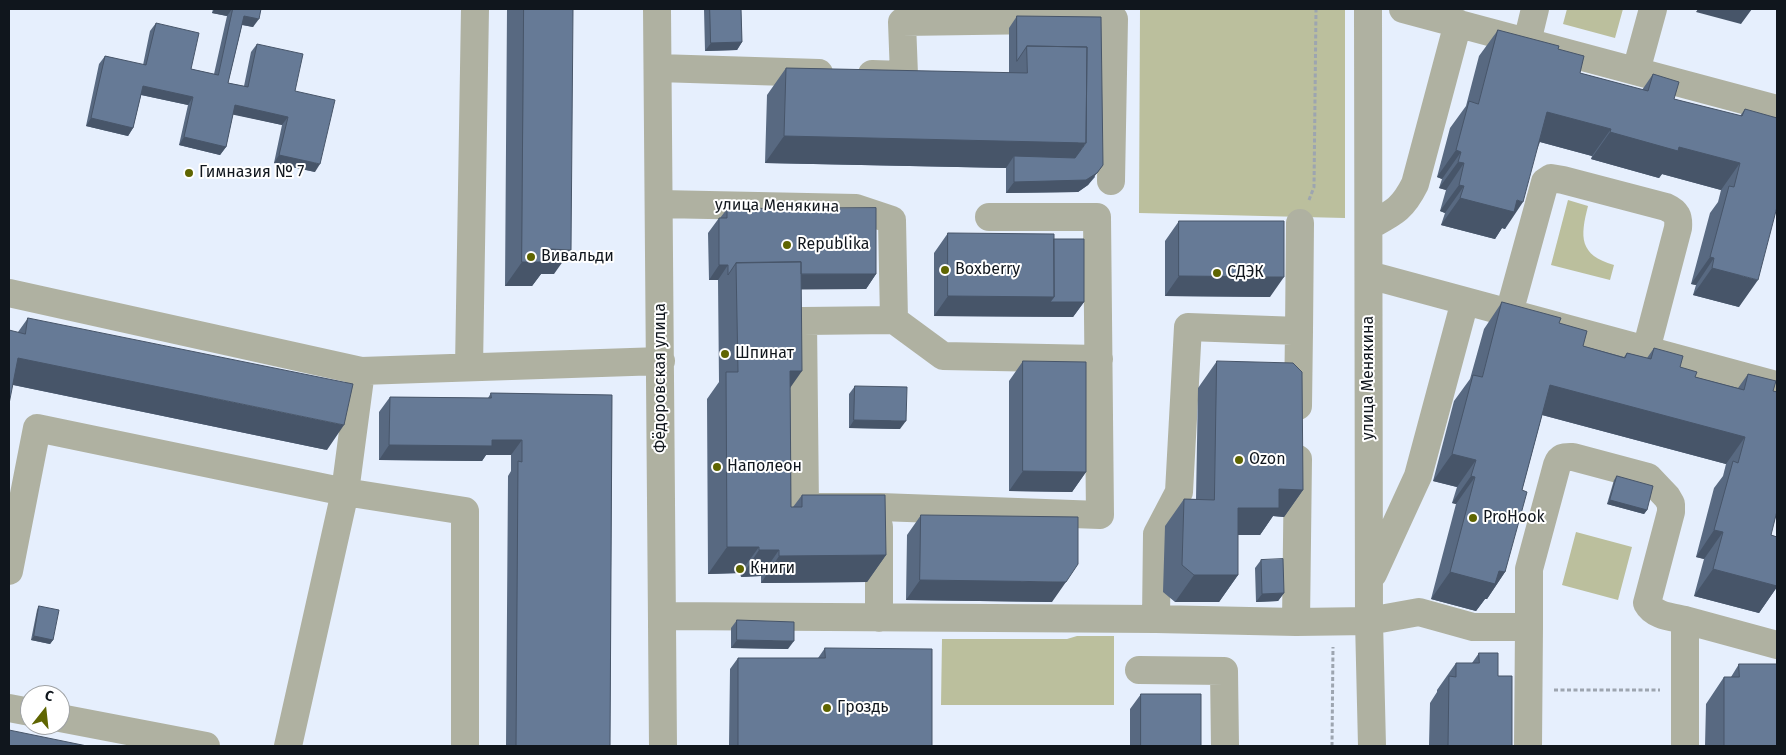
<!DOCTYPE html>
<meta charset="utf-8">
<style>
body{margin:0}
#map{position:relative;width:1786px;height:755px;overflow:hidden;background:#e6effd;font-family:"Fira Sans",sans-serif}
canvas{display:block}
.frame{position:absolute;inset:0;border:10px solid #10161d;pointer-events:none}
.north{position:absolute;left:20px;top:685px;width:50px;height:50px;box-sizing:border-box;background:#fff;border:1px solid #9fa2a5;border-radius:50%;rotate:16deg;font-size:14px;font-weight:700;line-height:20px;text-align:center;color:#10161d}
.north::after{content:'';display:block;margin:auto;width:18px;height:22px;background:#5f6501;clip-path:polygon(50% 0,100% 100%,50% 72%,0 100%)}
</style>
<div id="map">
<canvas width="1786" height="755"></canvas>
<div class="frame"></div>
<div class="north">С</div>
</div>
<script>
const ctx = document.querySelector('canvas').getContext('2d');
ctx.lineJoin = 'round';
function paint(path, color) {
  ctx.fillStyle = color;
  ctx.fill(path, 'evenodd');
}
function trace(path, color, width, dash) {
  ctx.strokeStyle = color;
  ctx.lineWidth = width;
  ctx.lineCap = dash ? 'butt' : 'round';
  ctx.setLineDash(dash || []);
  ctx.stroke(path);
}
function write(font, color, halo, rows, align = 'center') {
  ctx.font = font + ' "Fira Sans",sans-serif';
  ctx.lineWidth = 4;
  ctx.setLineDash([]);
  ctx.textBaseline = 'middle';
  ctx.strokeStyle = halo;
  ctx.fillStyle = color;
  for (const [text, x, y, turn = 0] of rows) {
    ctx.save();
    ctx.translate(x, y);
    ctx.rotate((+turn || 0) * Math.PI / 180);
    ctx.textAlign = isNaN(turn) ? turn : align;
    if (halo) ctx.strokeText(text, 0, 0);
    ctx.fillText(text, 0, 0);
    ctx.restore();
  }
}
paint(new Path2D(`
 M1140 9H1345V218L1139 213Z
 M1567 9H1623L1615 38 1563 24Z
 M1568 200 1588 206C1580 237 1579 255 1614 265L1610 280 1551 265Z
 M1576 532 1632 547 1618 600 1562 585Z
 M1077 636H1114V705H941L942 639H1067Z`), '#bbbf9d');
trace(new Path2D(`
 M1309 200 1314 187 1316 9
 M1554 690H1660
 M1332 746 1333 647`), '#9da5b0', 3, [4, 2.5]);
trace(new Path2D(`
 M657 9 663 746
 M1368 9 1369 621 1372 746
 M1403 9 1777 109
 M1527 42 1535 9
 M658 68 819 73
 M1636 71 1653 9
 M872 74 904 75 902 22 1114 19 1111 181
 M660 204 856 208 892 220 894 320
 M989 217H1097L1100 515 880 507H805L803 321 894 320 943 356 1099 359
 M1369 226C1393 213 1402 210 1415 184L1458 23
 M1369 275 1776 385
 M9 293 361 371 661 361
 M1509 313 1545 182 1551 178 1563 180 1666 207C1677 212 1679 217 1678 228L1646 350
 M1299 331 1300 223
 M469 367 475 9
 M9 571 37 428 345 492 465 511V746
 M1373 574 1418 476 1465 301
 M663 616 1156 619 1296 622 1369 621 1419 612 1473 627H1529V569L1557 465C1560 456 1565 457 1573 457L1648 477 1667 497 1671 504V512L1647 603C1654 616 1672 617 1685 620
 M879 618V527
 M1156 619 1157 534 1179 492 1188 327 1299 331 1298 406
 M1296 622 1298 459
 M1139 670 1224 671 1225 746
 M9 708 30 712
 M60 718 206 746
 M288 746 345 492 361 371
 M1528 746 1529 627
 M1685 746V620L1777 645`), '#afb1a1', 28);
paint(new Path2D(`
 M213 9H261L253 27 242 25 228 83 244 86 251 52 257 44 295 91 315 172 274 163 282 125 233 114 226 147 220 155 179 145 188 105 141 95 133 128 128 136 86 126 99 64 105 56 143 65 150 31 156 23 191 69 214 74 227 16 212 13Z
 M507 9H573L554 274H541L532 286H505Z
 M704 9H741L742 42 737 50 705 51Z
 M1017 16 1095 177 1088 185 1078 192 1006 193V168L765 163 767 95 786 68 1009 73V28Z
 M1498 30 1558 49 1580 73 1642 90 1653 74 1674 99 1740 116 1745 109 1739 307 1693 295 1696 285 1691 284 1710 213 1718 202 1721 190 1662 174 1659 178 1591 159 1592 156 1540 142 1505 229 1502 228 1495 239 1441 225 1445 213 1440 211 1446 190 1439 188 1442 179 1437 177 1450 128 1466 106 1479 56Z
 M727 209 876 274 866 289H801L790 387 791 507H793L802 495 886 555 867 582 761 583V576L741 577 740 573 708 574 707 399 719 382 718 280H709L708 233 719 218H720Z
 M1179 221 1270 297 1165 296V241Z
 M948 233 1054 239 1084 302 1073 317 934 316V253Z
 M1502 302 1559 323 1583 346 1624 357 1627 353 1647 358 1654 348 1680 367 1695 377 1738 388 1748 374 1773 391 1771 535 1777 537V587L1759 613 1694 596 1704 559 1696 557 1714 488 1723 476 1726 464 1542 415 1522 490 1505 572 1487 599H1485L1476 611 1431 599 1456 504 1452 503 1457 487 1433 481 1454 401 1470 379 1484 329Z
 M28 318 327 450 13 385 18 332Z
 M1023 361 1086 472 1072 492 1009 491V381Z
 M1217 361 1303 490 1284 517 1273 516 1260 535H1238V575L1219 602H1175L1163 592 1165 526 1184 499H1196L1198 388Z
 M855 386 900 429 849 428V394Z
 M491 393 612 395 610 746H506L508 476 511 471V455H486L482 461 379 460V412L390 397 488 398Z
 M1617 476 1647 510 1644 514 1607 504 1614 480Z
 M921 515 1052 602 906 600 907 535Z
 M1261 560 1284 593 1278 601 1256 602 1255 568Z
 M39 606 53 640 50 644 31 640 37 610Z
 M737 620 788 649 731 648V628Z
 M825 648 932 746H729L730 669 738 658H818Z
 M1479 653 1498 676 1512 746H1429L1430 703 1437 692V690L1456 663H1472Z
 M1739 664 1777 746H1705L1706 704 1724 677H1731Z
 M1141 694 1201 746H1130V709Z`), '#586981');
paint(new Path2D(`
 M215 9H232L227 16 212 13Z
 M1698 9H1752L1741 24 1696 12Z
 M244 16 259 19 253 27 238 24Z
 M742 42 737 50 705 51 711 43Z
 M143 86 193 97 188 105 137 94Z
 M235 105 288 117 282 125 230 114Z
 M1547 112 1611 129 1592 156 1529 139Z
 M91 118 133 128 128 136 86 126Z
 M1610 132 1679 147 1740 163 1721 190 1662 174 1659 178 1591 159Z
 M784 136 1086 143 1067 170 1014 156 1006 168 765 163Z
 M184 137 226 147 220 155 179 145Z
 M1456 150 1461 152 1442 179 1437 177Z
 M279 155 320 164 315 172 274 163Z
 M1458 162 1464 163 1446 190 1439 188Z
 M1103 165 1088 185 1078 192 1006 193 1014 182Z
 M1459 185 1464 186 1445 213 1440 211Z
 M1460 198 1517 200 1523 202 1505 229 1502 228 1495 239 1441 225Z
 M549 249 571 250 554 274H541L532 286H505L522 262Z
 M1710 257 1714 258 1696 285 1691 284Z
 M719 265H728L718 280H709Z
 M1712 268 1758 280 1739 307 1693 295Z
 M876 274 866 289 737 290V275Z
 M1179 276 1284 277 1270 297 1165 296Z
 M948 296 1054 297 1084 302 1073 317 934 316Z
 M18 358 344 425 327 450 9 384Z
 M790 371H802L783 398Z
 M1550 385 1745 437 1726 464 1531 412Z
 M854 420 906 421 900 429 849 428Z
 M492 440H522L511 455H486L482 461 379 460 389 445Z
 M1452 454 1476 460 1457 487 1433 481Z
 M1023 471 1086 472 1072 492 1009 491Z
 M1471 476 1475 477 1456 504 1452 503Z
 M1279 489 1303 490 1284 517 1273 516 1260 535H1219L1238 508Z
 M1610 500 1647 510 1644 514 1607 504Z
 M1714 530 1723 532 1704 559 1696 557Z
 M727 547H759L740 573 708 574Z
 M759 550H779L761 576 741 577Z
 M886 555 867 582 761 583 779 556Z
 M1713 569 1777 586V587L1759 613 1694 596Z
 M1499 571 1505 572 1487 599H1485L1476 611 1431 599 1450 572Z
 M1194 575H1238L1219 602H1175Z
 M920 580 1066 582 1052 602 906 600Z
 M1284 593 1278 601 1256 602 1262 594Z
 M34 636 53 640 50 644 31 640Z
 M737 640 794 641 788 649 731 648Z`), '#475569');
const building = new Path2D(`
 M233 9H261L259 19 244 16 228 83 248 87 257 44 303 54 295 91 335 100 320 164 279 155 288 117 235 105 226 147 184 137 193 97 143 86 133 128 91 118 105 56 146 65 156 23 199 33 191 69 218 75Z
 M524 9H573L571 250 549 249V262H522Z
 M710 9H741L742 42 711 43Z
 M1017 16 1101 17 1103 165 1097 173 1086 180 1014 182V156L1075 158 1086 143 1087 47 1027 46 1017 61Z
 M1498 30 1559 46 1558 49 1584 56 1580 73 1648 91 1653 74 1679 82 1674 99 1742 116 1745 109 1777 118V207L1758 280 1712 268 1714 258 1710 257 1729 186 1734 187 1740 163 1679 147 1678 151 1610 132 1611 129 1547 112 1523 202 1517 200 1514 212 1460 198 1464 186 1459 185 1464 163 1458 162 1461 152 1456 150 1469 101 1478 104Z
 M1027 46 1087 47 1086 143 784 136 786 68 1027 73Z
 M876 208V274H801V262L736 263 728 275V265H719V218H727V209Z
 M1179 221H1284V277L1179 276Z
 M948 233 1054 234V297L948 296Z
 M1054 239H1084V302H1050L1054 297Z
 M801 262 802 371H790L791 507H802V495H885L886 555 779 556V550H759V547H727L726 372H738L736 263Z
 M1502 302 1561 318 1559 323 1587 331 1583 346 1625 358 1627 353 1651 359 1654 348 1683 356 1680 367 1697 372 1695 377 1744 390 1748 374 1776 381 1773 391 1777 392V511L1771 535 1777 537V586L1713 569 1723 532 1714 530 1733 461 1738 463 1745 437 1550 385 1522 490 1527 492 1505 572 1499 571 1495 584 1450 572 1475 477 1471 476 1476 460 1452 454 1473 375 1482 377Z
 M28 318 353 384 344 425 18 358 9 404V330L25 334Z
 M1023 361 1086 362V472L1023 471Z
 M1217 361 1293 363 1302 372 1303 490 1279 489V508H1238V575H1194L1182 565 1184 499 1214 500Z
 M855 386 907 387 906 421 854 420Z
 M491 393 612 395 610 746H516L518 461 522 462V440H492V446L389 445 390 397 491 398Z
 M1617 476 1653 486 1647 510 1610 500Z
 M921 515 1078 517V564L1066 582 920 580Z
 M1283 559 1284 593 1262 594 1261 560Z
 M39 606 59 610 53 640 34 636Z
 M737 620 794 622V641L737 640Z
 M825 648 932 649V746H738V658H825Z
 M1479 653H1498V676H1512V746H1448L1449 676 1456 677V663H1479Z
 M1739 664H1777V746H1724V677H1739Z
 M1141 694H1201V746H1141Z
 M9 730 87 746H9Z`);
paint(building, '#667a96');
trace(building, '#475569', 1);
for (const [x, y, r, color] of [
 [189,173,5,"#5f6501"],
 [787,245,5,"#5f6501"],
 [531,257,5,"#5f6501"],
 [945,270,5,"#5f6501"],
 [1217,273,5,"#5f6501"],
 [725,354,5,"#5f6501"],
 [1239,460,5,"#5f6501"],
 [717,467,5,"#5f6501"],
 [1473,518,5,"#5f6501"],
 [740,569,5,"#5f6501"],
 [827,708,5,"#5f6501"]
]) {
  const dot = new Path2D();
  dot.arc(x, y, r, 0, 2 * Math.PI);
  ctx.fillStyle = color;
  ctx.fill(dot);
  trace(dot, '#fff', 2);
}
write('16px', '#10161d', '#fff', [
 ["Гимназия № 7",199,173],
 ["Republika",797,245],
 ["Вивальди",541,257],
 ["Boxberry",955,270],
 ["СДЭК",1227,273],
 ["Шпинат",735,354],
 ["Ozon",1249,460],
 ["Наполеон",727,467],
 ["ProHook",1483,518],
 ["Книги",750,569],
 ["Гроздь",837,708]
], 'left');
write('16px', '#10161d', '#fff', [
 ["улица Менякина",777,206,1],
 ["Фёдоровская улица",661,378,-90],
 ["улица Менякина",1369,378,-90]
]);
</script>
